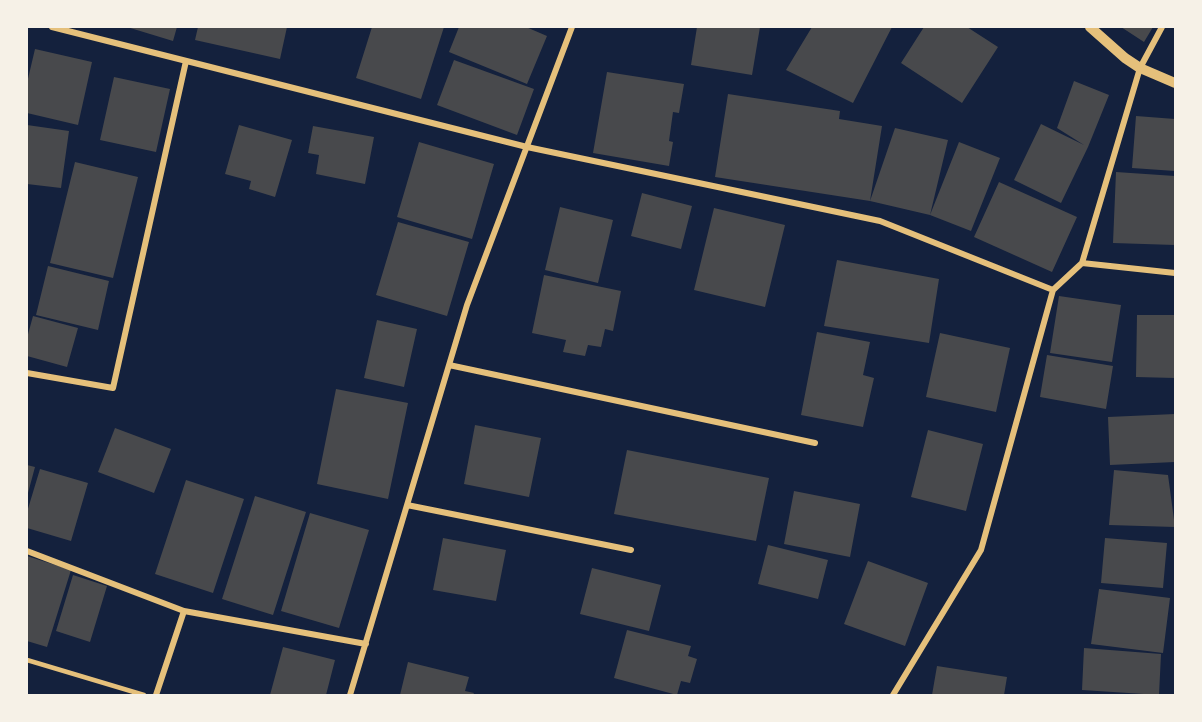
<!DOCTYPE html>
<style>
body{margin:0}
#map{position:relative;width:1202px;height:722px;overflow:hidden;background:#14213d;font-family:Karla,sans-serif}
canvas{display:block}
.frame{position:absolute;inset:0;border:28px solid #f6f1e7;pointer-events:none}
</style>
<div id="map">
<canvas width="1202" height="722"></canvas>
<div class="frame"></div>
</div>
<script>
const ctx = document.querySelector('canvas').getContext('2d');
ctx.lineJoin = 'round';
function paint(path, color) {
  ctx.fillStyle = color;
  ctx.fill(path, 'evenodd');
}
function trace(path, color, width, dash) {
  ctx.strokeStyle = color;
  ctx.lineWidth = width;
  ctx.lineCap = dash ? 'butt' : 'round';
  ctx.setLineDash(dash || []);
  ctx.stroke(path);
}
paint(new Path2D(`
 M127 27H177L173 41Z
 M198 27H287L280 59 195 40Z
 M372 27H444L421 99 356 78Z
 M459 27H526L547 36 527 84 449 52Z
 M697 27H760L752 75 691 65Z
 M812 27H892L853 103 786 70Z
 M924 27H967L998 47 962 103 901 63Z
 M1121 27H1153L1144 42Z
 M35 49 92 62 78 125 27 113V83Z
 M454 60 534 89 517 135 437 105Z
 M607 72 684 84 679 113 673 112 669 141 673 142 669 166 593 153Z
 M114 77 170 89 156 152 100 140Z
 M1074 81 1109 95 1088 147 1061 203 1014 180 1041 124 1084 145 1057 128Z
 M728 94 840 111 839 119 882 126 870 201 715 177Z
 M1136 116 1175 119V171L1132 168Z
 M27 125 69 131 61 188 27 184Z
 M239 125 292 140 275 197 249 189 251 181 225 174Z
 M313 126 374 137 365 184 316 174 319 155 308 153Z
 M895 128 948 140 930 215 959 142 1000 158 971 231 930 215 870 201Z
 M419 142 494 164 472 239 397 217Z
 M75 162 138 177 113 278 50 263Z
 M1116 172 1175 176V245L1113 243Z
 M999 182 1077 217 1052 272 974 237Z
 M642 193 692 206 681 249 631 236Z
 M560 207 613 220 598 283 545 270Z
 M714 208 785 225 765 307 694 290Z
 M398 222 469 242 447 316 376 295Z
 M837 260 939 279 929 343 824 326Z
 M48 266 109 281 98 330 36 315Z
 M544 275 621 291 613 331 605 329 601 347 588 345 585 356 563 352 566 340 532 333Z
 M1059 296 1121 305 1112 362 1050 353Z
 M1137 315H1175V378L1136 377Z
 M33 316 78 328 67 367 27 356V338Z
 M377 320 417 329 404 387 364 378Z
 M817 332 870 342 863 375 874 378 863 427 801 415Z
 M940 333 1010 348 996 412 926 397Z
 M1047 355 1113 366 1106 409 1040 397Z
 M336 389 408 403 388 499 317 484Z
 M1175 414V462L1110 465 1108 417Z
 M475 425 541 438 529 497 464 484Z
 M115 428 171 449 154 493 98 472Z
 M928 430 983 444 966 511 911 497Z
 M627 450 769 478 756 541 614 514Z
 M27 465 35 467 28 493H27Z
 M40 469 88 483 71 541 27 528V512Z
 M1114 470 1168 475 1175 527 1109 525Z
 M186 480 244 499 213 593 155 574Z
 M794 491 860 504 850 557 784 544Z
 M255 496 306 512 273 615 222 599Z
 M310 513 369 530 339 628 281 611Z
 M443 538 506 550 496 601 433 590Z
 M1105 538 1167 543 1163 588 1101 583Z
 M768 545 828 560 818 599 758 584Z
 M27 556 71 570 47 647 27 641Z
 M868 561 928 583 905 646 844 624Z
 M592 568 661 585 649 631 580 614Z
 M73 575 107 586 90 642 56 631Z
 M1099 589 1170 598 1163 653 1091 644Z
 M627 630 691 646 688 656 697 659 690 683 681 681 677 695 614 678Z
 M283 647 335 660 326 695H270Z
 M1084 648 1161 654 1159 695 1082 690Z
 M408 662 469 677 465 691 474 693 473 695H400Z
 M937 666 1007 677 1004 695H932Z`), '#48494c');
trace(new Path2D(`
 M27 660 144 695`), '#e5c07b', 4.5);
trace(new Path2D(`
 M52 27 527 147 880 221 1053 290
 M1082 263 1175 273
 M449 365 815 443
 M27 373 113 388 186 61
 M407 505 631 550
 M27 551 184 611 366 644
 M156 695 184 611
 M350 695 467 305 572 27
 M893 695 981 550 1053 290 1082 263 1140 68 1162 27`), '#e5c07b', 6);
trace(new Path2D(`
 M1090 27 1125 58 1140 68 1175 83`), '#e5c07b', 10);
</script>
